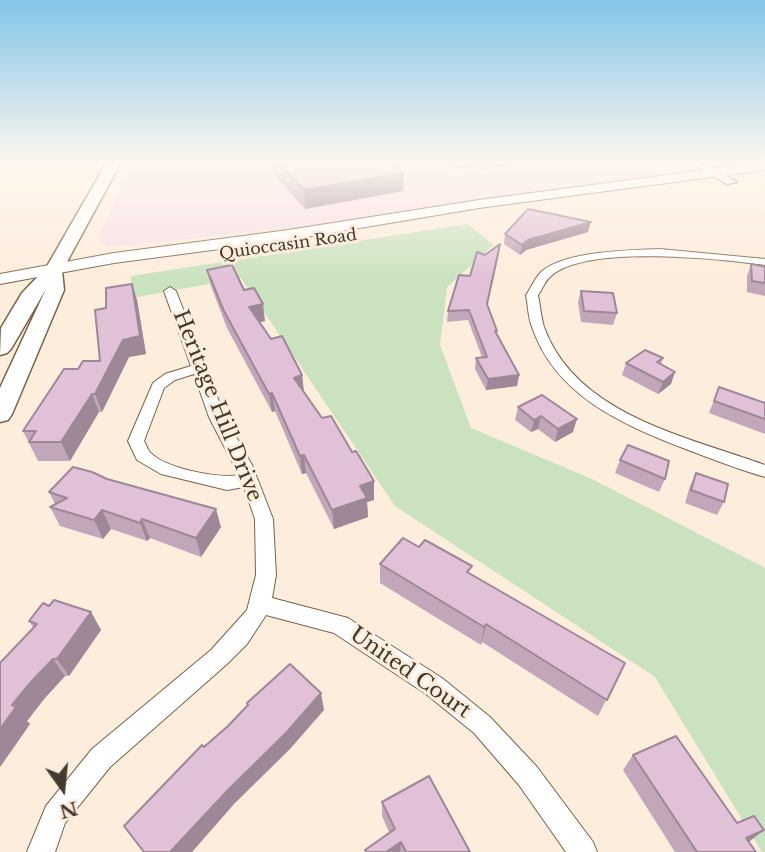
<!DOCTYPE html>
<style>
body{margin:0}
#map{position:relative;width:765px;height:852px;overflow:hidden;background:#fdeddc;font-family:"Libre Baskerville",serif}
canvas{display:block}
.north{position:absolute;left:28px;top:754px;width:70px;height:70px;-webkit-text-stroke:5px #fdeddc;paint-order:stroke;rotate:165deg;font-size:19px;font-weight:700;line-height:28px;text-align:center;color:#443a2e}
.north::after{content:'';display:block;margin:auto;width:24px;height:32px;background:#443a2e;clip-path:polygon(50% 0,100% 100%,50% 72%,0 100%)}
</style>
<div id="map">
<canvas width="765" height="852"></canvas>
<div class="north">N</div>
</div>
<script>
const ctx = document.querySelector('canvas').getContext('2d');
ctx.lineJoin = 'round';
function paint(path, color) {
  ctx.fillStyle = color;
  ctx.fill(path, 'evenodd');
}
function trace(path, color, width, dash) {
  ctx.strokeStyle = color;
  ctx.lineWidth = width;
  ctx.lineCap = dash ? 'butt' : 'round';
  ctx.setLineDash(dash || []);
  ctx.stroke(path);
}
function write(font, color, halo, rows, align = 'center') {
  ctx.font = font + ' "Libre Baskerville",serif';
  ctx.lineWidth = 6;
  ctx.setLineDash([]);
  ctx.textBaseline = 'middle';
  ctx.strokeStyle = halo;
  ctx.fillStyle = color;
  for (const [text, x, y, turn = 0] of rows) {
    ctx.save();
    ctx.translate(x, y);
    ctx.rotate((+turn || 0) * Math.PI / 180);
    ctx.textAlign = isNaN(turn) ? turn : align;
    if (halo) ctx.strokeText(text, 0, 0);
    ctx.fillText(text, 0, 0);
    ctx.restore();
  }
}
paint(new Path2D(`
 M131 162H684L701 173 432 207 311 226 108 247 98 240Z`), '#f7dee6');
paint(new Path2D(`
 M468 224 494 245 447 287 440 345 471 428 592 479 765 568V852H762L655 677 395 506 241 278 132 298 131 276Z`), '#cae2bf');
const minor = new Path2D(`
 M660 249 765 259V265C719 259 584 244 550 277 545 281 542 290 538 295 540 305 541 317 544 327 576 415 688 437 765 465V477C737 469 710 458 683 448 621 424 555 395 532 327 528 317 528 305 526 295 531 288 535 278 541 272 564 251 630 250 660 249Z
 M170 287 176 291 225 417 252 465 273 519 276 575 272 598 348 618 442 678 490 717 537 767 593 842 597 852H566L519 785 474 733 426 694 334 633 266 615 247 644 227 664 110 767 65 823 55 852H27L46 806 92 749 211 650 247 610 256 575 255 519 244 487 227 490 161 474 137 460 128 441 153 383 165 374 191 366 164 291ZM194 374 209 417 239 475C219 479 162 468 149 451 147 448 146 444 144 441L164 388 175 380Z`);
const tertiary = new Path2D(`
 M690 162H702L737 182 727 184Z`);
const secondary = new Path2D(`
 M765 162V170L479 208 288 240 114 263 0 284V274L114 253 288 230 479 200Z`);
const primary = new Path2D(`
 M107 162H121L62 271 64 290 12 414 8 420 0 422V388L46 289 11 349 7 353 0 355 1 328 22 293 46 268Z`);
trace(minor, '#7a6249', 2);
trace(tertiary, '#7a6249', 3);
trace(secondary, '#7a6249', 2);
trace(primary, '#7a6249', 3);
paint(minor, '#fff');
paint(tertiary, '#fff');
paint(secondary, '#fff');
paint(primary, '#fff');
paint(new Path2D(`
 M266 162H396L400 164 399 170 404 173 403 191 305 209 273 174V170Z
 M446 162H540L482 169 477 166 455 169Z
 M588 232 526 250 520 255 504 244 505 234Z
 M500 244 487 305 497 331V334L519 375 517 386 486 390 475 369 476 358 482 357 468 320 447 322 448 311 485 255Z
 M751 264 765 267V296L747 292V276Z
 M207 270 244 290 265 321 260 322 271 339 302 375 304 392 322 418 352 452 374 481V500L367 502 368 517 334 529 306 473 302 474 275 411 272 412 227 328 211 286Z
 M581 291 617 313 613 325 581 322 578 302Z
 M137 300 146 354 129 357 102 412H99L70 461H38L23 431 78 369 100 361Z
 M663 358 661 364 671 384 658 394 622 375 626 363Z
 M719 387 765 403V434L709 413Z
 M542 395 573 432 555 442 538 429 531 432 515 420 518 407Z
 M620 460 665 479 659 492 615 473Z
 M696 473 724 502 717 515 685 503 690 486Z
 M107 479 221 527 201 557 150 538 147 541 111 529 103 539 60 526 50 507 55 504 49 492Z
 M419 547 471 574 625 663 598 716 482 642 481 645 380 583V564Z
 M49 606 91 612 101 630 69 676H65L44 699 27 721 30 724 0 767 33 627 29 621Z
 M633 755 737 823 764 830 749 842 756 852H675L623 770Z
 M382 802 470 852H365V850L389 832 382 816Z`), '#c2a6ba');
paint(new Path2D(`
 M456 162H477V166L455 169Z
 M483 162H540L482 169Z
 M400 164 399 174 404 173 403 191 305 209 304 190Z
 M591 222 588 232 526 250 520 255 522 245 528 240Z
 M500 244 499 254 485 314 487 304Z
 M132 284 137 300 146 354 129 357 102 412 95 394Z
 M263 304 265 321 252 324 249 307Z
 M675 372 671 384 658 394 663 382Z
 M302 375 304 393 294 378Z
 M519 375 517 386 486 390 488 379Z
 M272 393 275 411 272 412 269 394Z
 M92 394 99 412 70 461 61 442Z
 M541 416 538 429 531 432 534 420Z
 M577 419 573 432 555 442 558 429Z
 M304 455 306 473 302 474 300 456Z
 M374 481V500L367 502 368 517 334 529 332 510 360 486Z
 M216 509 221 527 201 557 196 538Z
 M102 510 111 529 103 539 94 520Z
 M142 519 150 538 147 541 140 523Z
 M91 612 101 630 69 676 57 659Z
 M486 624 482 642 481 645 484 627Z
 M53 659 65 676 44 699 27 721 30 724 0 767V729L12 705 31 682Z
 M321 693 324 710 290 749 235 803 192 852H170L229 789Z
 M764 830 747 843 746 838Z
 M401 842 400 852H386Z`), '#9e8797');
const building = new Path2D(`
 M277 162H396L400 164 394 165 404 173 304 190Z
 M528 209 591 222 528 240 522 245 505 234Z
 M500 244 487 304 497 331H495L519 375 488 379 476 358 487 357 469 310 448 311 459 275 470 276 477 252 485 255Z
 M751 264 765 267V283L752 281Z
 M232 265 244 290 254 288 263 304 249 307 271 339 282 336 302 375 294 378 322 418 331 416 352 452 356 451 374 481 360 486 367 498 332 510 304 455 300 456 272 393 269 394 224 311 207 270Z
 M132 284 140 336 123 340 95 394H92L61 442H29L36 431H23L64 369H78L83 361H100L95 310 106 308V288Z
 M581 291 613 293 617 313 584 311Z
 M645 350 663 358 657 362 675 372 663 382 626 363Z
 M719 387 765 403V419L714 401Z
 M542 395 577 419 558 429 541 416 534 420 518 407Z
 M628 445 669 461 665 479 620 460Z
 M73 467 92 472 107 479 216 509 196 538 142 519 140 523 102 510 94 520 50 507 67 498 49 492Z
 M696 473 728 484 724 502 691 490Z
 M403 538 419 547 425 540 472 566 467 572 625 663 607 700 486 624 484 627 380 564Z
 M54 600 91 612 57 659H53L31 682 12 705 16 707 0 729V663L37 624 29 621 43 603 49 606Z
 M290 664 321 693 286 733 229 789 170 852H144L124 826 202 745 204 747 228 726 248 705 247 703Z
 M676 736 737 823 754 816 764 830 746 838 756 852H697L633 755Z
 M429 776 470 852H406L401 842 386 852H366L365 850 395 829 382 802Z`);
paint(building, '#e1c1d8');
trace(building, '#9e8797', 2);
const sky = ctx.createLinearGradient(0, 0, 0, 281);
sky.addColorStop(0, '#83c5e8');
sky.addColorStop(0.58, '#fef7ef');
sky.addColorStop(1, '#fef7ef00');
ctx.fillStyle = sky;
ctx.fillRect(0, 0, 765, 281);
write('16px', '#443a2e', '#fdeddc', [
 ["Quioccasin Road",288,245,-8]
]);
write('21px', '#443a2e', '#fdeddc', [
 ["Heritage Hill Drive",217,406,68],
 ["United Court",410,673,35]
]);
</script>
